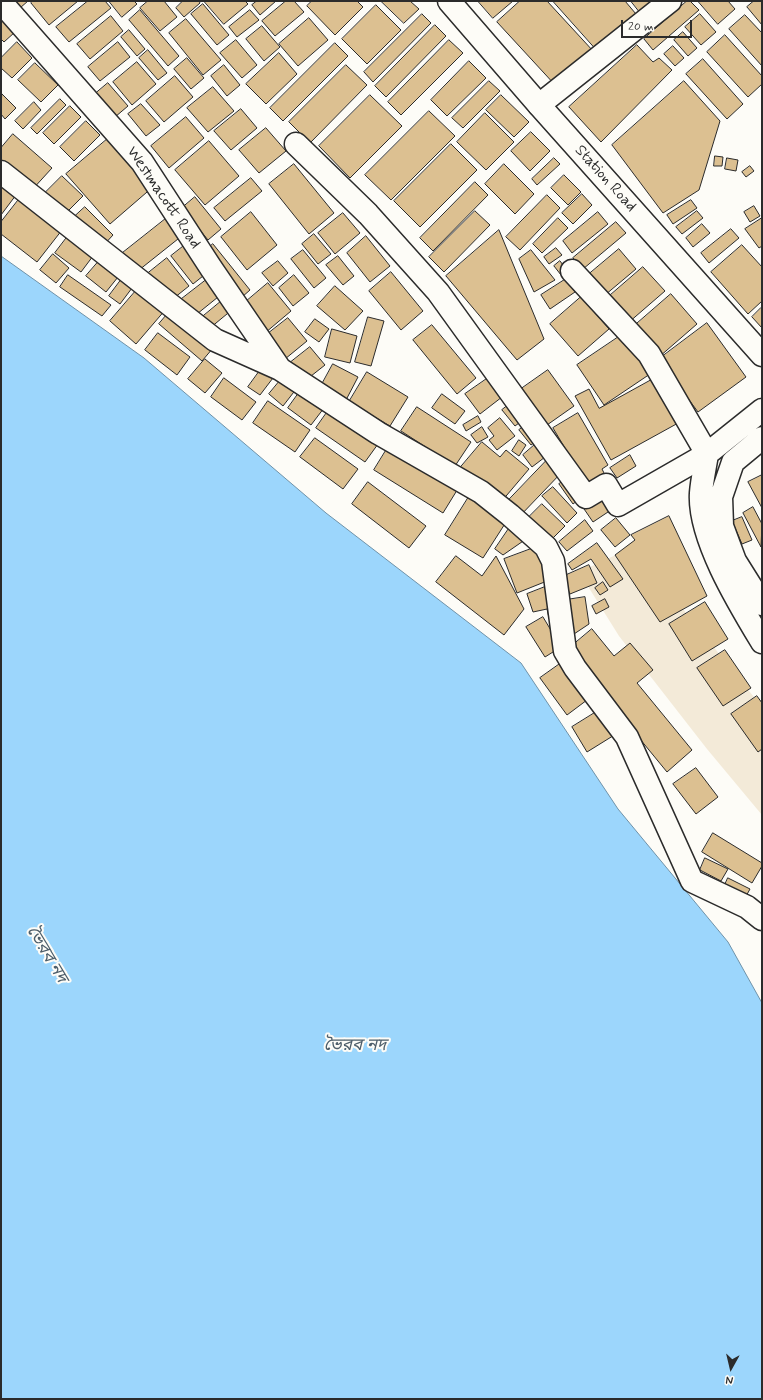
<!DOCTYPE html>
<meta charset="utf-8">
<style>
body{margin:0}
#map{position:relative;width:763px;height:1400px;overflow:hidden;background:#fdfcf7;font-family:Mynerve,sans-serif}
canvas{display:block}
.frame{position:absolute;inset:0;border:2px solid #2b2b2b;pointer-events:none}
.north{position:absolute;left:711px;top:1348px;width:40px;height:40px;-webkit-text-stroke:3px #fdfcf7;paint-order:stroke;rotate:188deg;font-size:11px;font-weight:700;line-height:16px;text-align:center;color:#2b2b2b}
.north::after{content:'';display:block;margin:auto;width:14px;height:18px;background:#2b2b2b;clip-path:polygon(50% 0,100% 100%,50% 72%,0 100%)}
.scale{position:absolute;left:621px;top:20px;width:71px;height:18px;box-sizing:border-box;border:2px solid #2b2b2b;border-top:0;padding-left:5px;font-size:12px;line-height:14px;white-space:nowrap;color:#2b2b2b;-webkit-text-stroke:3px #fdfcf7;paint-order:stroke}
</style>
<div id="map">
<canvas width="763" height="1400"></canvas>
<div class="frame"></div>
<div class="north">N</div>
<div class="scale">20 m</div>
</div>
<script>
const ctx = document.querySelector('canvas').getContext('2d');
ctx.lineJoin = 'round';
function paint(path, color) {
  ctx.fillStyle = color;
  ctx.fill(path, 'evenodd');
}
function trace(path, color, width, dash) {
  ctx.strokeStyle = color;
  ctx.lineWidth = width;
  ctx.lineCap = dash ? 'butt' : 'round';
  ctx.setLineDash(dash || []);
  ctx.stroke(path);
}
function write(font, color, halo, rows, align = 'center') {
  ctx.font = font + ' Mynerve,"Noto Sans Bengali",sans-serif';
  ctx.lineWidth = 4;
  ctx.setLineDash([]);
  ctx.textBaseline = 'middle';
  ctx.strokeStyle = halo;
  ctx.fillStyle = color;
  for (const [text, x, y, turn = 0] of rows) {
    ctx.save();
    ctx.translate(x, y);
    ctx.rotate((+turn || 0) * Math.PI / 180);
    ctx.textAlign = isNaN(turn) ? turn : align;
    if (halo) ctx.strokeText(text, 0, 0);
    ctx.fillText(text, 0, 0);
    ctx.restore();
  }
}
paint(new Path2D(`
 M633 547 762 707V815L707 749 619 636 579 572Z`), '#f3ead8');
const water = new Path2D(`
 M1 256 144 358 326 513 521 663 618 809 728 942 762 1003V1399H1Z`);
paint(water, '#9cd6fc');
trace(water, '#6f92a8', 1);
const building = new Path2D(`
 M14 1H28L20 8Z
 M33 1H78L49 25 31 3Z
 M88 1H105L111 8 69 42 56 27Z
 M109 1H134L137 4 122 17Z
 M148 1H164L177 17 160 31 140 8Z
 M183 1H199L200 3 184 17 176 8Z
 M204 1H245L248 4 224 24Z
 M257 1H276L260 15 252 5Z
 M286 1H294L304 12 275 36 262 21Z
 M312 1H357L363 7 335 35 307 6Z
 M381 1H410L419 9 404 23Z
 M478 1H513L493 18Z
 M520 1H547L594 52 556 86 497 22Z
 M553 1H625L636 14 596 49Z
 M631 1H652L639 11Z
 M687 1H690L699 10 653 50 644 39Z
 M698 1H728L735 9 718 24Z
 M754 1H762V25L747 7Z
 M203 4 229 35 217 45 191 14Z
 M376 5 401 30 367 64 342 39Z
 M140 10 179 56 168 66 129 20Z
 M250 10 259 20 237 37 229 27Z
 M422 14 431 23 373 82 364 72Z
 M700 14 716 32 701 45 685 27Z
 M745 15 762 33V66L729 29Z
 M111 16 123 31 90 59 77 44Z
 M1 18 15 32 4 42 1 39Z
 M309 18 328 40 298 66 279 44Z
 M186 19 221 60 203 75 169 33Z
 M435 25 446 36 386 97 375 86Z
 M262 26 280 47 264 61 246 39Z
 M129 30 145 49 137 56 121 37Z
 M683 32 697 48 688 56 674 40Z
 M725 35 762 76V84L748 97 707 52Z
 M236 40 257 65 242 78 220 53Z
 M449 40 463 53 401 115 388 102Z
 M17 42 32 58 12 78 1 68V58Z
 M118 42 130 57 100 81 88 67Z
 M335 43 348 56 283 121 270 108Z
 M637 45 653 62 659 58 672 70 601 142 569 107Z
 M673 46 684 58 675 66 664 54Z
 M148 50 167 73 158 80 139 58Z
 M279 53 297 74 266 104 246 84Z
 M187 58 204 78 191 89 174 69Z
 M703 59 743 104 727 119 686 74Z
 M469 61 486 78 447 116 431 100Z
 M137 62 156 84 132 105 113 82Z
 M35 63 58 85 41 102 18 80Z
 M224 65 240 85 227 96 211 76Z
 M346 65 367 85 310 143 289 122Z
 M175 76 193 97 164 122 146 101Z
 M489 81 500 91 463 128 452 118Z
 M684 81 720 121 699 190 663 213 612 145Z
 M108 83 128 106 115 117 95 94Z
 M213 87 234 111 208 132 187 108Z
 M2 94 16 108 5 119 1 114Z
 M370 95 402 126 350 178 319 146Z
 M501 95 529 122 514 137 486 110Z
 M60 99 66 105 37 134 31 128Z
 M34 102 41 110 23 129 15 121Z
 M141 104 160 125 146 136 128 114Z
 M70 106 81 117 54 144 43 133Z
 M241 109 257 128 231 150 214 131Z
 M429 111 455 136 391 200 365 175Z
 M485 113 514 142 486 170 457 142Z
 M186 117 204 138 169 168 151 146Z
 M86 121 100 135 74 161 60 147Z
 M266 128 286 151 259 173 239 150Z
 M531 132 550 151 530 171 511 151Z
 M13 134 52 168 31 191 1 165V148Z
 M111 136 154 186 110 224 66 174Z
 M209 141 239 176 205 205 175 170Z
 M451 144 477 170 420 227 394 201Z
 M715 156 723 157 722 166H714Z
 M554 158 560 164 537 185 532 179Z
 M727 158 738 160 736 171 725 169Z
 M294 164 334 213 309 234 269 184Z
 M504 164 534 194 515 214 485 184Z
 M750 166 754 171 746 177 742 172Z
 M564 175 581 192 568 205 551 188Z
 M62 176 83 196 63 216 42 196Z
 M251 178 262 191 225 221 214 208Z
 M475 182 488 195 433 251 420 238Z
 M1 183 16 195 1 215Z
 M582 194 592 205 573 224 562 213Z
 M547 195 560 208 520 250 506 237Z
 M195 197 221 229 208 240 182 208Z
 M20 198 62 230 37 262 1 234V222Z
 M691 200 697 208 673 224 667 215Z
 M754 206 760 216 750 222 744 212Z
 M85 207 113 235 102 247 73 218Z
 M475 211 490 225 444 272 429 257Z
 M697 211 703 218 682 234 676 227Z
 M251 212 277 245 247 270 221 237Z
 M598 212 608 224 572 253 563 241Z
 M343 213 360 233 335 254 318 233Z
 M168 217 183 235 134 274 120 255Z
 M558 218 568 228 542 253 533 244Z
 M762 218V246L759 248 745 229Z
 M616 222 626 233 583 269 573 258Z
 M702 224 710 233 693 247 686 238Z
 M731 229 739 238 709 263 701 253Z
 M499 230 544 339 517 360 446 276Z
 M314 234 331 254 318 264 302 244Z
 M68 236 93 256 81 272 55 253Z
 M366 236 390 266 370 282 347 253Z
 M213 244 250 290 242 297 205 251Z
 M185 245 208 272 193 284 171 256Z
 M742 245 762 267V301L748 314 711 272Z
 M556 248 562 255 549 264 544 257Z
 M619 249 636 269 605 295 588 275Z
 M303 250 326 278 314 288 291 259Z
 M531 250 555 280 534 292 519 259Z
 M53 254 69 268 56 283 40 270Z
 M338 256 354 276 343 285 326 265Z
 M167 258 189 286 169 302 147 274Z
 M99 261 118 277 106 292 86 276Z
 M278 261 288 273 273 286 262 273Z
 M560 261 567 270 561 275 554 266Z
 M643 267 665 291 628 323 606 299Z
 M391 272 423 311 401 330 369 291Z
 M68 275 111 305 102 316 60 287Z
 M294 275 309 293 293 306 279 288Z
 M210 277 223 293 192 318 179 301Z
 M566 279 575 292 550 309 541 295Z
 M121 280 132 288 120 304 109 296Z
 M268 283 291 311 265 333 242 305Z
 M140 286 166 309 136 344 110 321Z
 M335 286 363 311 345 330 317 306Z
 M671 294 697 324 659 357 633 327Z
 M581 297 609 329 578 356 550 324Z
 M224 299 233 309 210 328 201 318Z
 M761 308 762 309V328L752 317Z
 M170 311 213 348 202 361 159 324Z
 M368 317 384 321 371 366 355 362Z
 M288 318 307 341 285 359 265 336Z
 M315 319 329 329 319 342 305 332Z
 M707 323 746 377 698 412 659 359Z
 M432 325 476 378 457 394 413 340Z
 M332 329 357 336 350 363 325 357Z
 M158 333 190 357 177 375 145 350Z
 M623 334 650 374 604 405 577 365Z
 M310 347 325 365 306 380 291 362Z
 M205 359 222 373 205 393 188 379Z
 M333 364 358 377 346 400 321 386Z
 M264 365 276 374 260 395 248 387Z
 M548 370 574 406 547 425 521 389Z
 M367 372 408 397 390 426 349 402Z
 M283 377 297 388 283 406 269 394Z
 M224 378 256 402 242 420 211 397Z
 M488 378 502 397 480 414 465 394Z
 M655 378 680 422 611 460 575 396 589 389 599 408Z
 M301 390 324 408 311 425 288 408Z
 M442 394 465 411 455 424 432 408Z
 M268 401 310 430 295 452 253 423Z
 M511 403 523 420 515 426 502 410Z
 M417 407 471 442 455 466 401 431Z
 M328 411 378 444 365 462 316 428Z
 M578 413 608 465 602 469 606 477 588 487 553 428Z
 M478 416 481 422 466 431 463 425Z
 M500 418 515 436 497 450 489 440 494 436 488 428Z
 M527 424 539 439 531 445 519 430Z
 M482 427 488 437 477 443 471 435Z
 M315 438 358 469 343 489 300 457Z
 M519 440 526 445 519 456 512 451Z
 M482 442 500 457 506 450 529 469 501 502 460 468Z
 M538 442 549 454 532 467 523 455Z
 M390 444 459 487 443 513 374 470Z
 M630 455 636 466 617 478 610 468Z
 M549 458 563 471 518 518 504 505Z
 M762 475V508L748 482Z
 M568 478 582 497 573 504 559 484Z
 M368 482 426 526 409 548 352 504Z
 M553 487 577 513 567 523 542 496Z
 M601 494 611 510 593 522 582 506Z
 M470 495 508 519 483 558 445 535Z
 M542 504 565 526 548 543 525 521Z
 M753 507 762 524 761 547 743 513Z
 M669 516 707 596 660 622 615 555 635 540 631 535Z
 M742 517 752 540 742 544 732 521Z
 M616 518 630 535 615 547 601 530Z
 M585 520 593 531 567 551 559 542Z
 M512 524 529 537 503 555 495 549Z
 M597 543 623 579 610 587 591 559 572 570 568 564Z
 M539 546 552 579 517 593 504 559Z
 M456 556 482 576 496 556 524 609 504 635 436 582Z
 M589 565 597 583 570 594 562 577Z
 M603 582 608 590 600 595 595 588Z
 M550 585 557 616 549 618 547 609 533 612 527 594Z
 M585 597 589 624 568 638 566 600Z
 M605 599 609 607 596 614 592 606Z
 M705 602 728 639 692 661 669 624Z
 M543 617 561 647 545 657 526 627Z
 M592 629 614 656 630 643 653 670 637 683 692 750 667 772 567 650Z
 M725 650 751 688 723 706 697 668Z
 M564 661 591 697 567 715 540 678Z
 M757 696 762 703V749L758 752 731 714Z
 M601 709 616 734 587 752 572 727Z
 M696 768 718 797 696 814 673 784Z
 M713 833 762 863V866L752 883 702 852Z
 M705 858 728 869 721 881 700 870Z
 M728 878 750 889 745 898 724 887Z`);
paint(building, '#dcc091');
trace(building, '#2b2b2b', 1);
const minor = new Path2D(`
 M1 2 142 162 211 268 280 369
 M539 105 670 1
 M296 144 368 214 438 292 586 497 606 485 618 505 707 454 649 354 572 271
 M1 172 215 340 280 369 378 433 481 492 510 515 546 547 553 561 565 651 575 668 627 737 692 881 747 907 762 919`);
const tertiary = new Path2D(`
 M449 1 539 105 762 355`);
const secondary = new Path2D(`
 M762 410 707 454C705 467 702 480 701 493 698 537 739 604 762 642
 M762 438 733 462 721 497 722 526 735 561 762 604`);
trace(minor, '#2b2b2b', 25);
trace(tertiary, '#2b2b2b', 25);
trace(secondary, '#2b2b2b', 25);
trace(minor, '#fdfcf7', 22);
trace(tertiary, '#fdfcf7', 22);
trace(secondary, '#fdfcf7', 22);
write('16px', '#2b2b2b', '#fdfcf7', [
 ["Station Road",605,179,48],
 ["Westmacott Road",163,198,56]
]);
write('italic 17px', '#4d5e6a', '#fdfcf7', [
 ["ভৈরব নদ",46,955,59],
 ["ভৈরব নদ",355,1046]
]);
</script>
